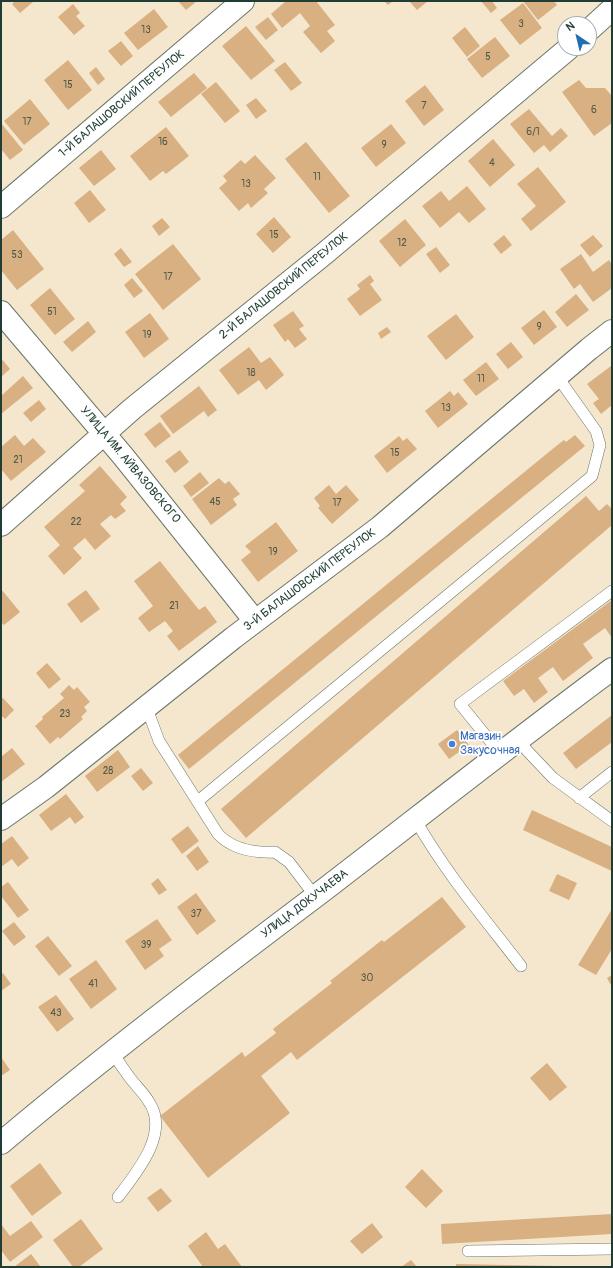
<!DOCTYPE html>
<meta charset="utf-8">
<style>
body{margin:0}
#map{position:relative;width:613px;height:1268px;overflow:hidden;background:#f5e6ce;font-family:Pangolin,sans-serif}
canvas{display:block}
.frame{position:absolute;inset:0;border:2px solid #1f3d34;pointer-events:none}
.north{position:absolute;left:557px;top:16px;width:40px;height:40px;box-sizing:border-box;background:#fff;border:1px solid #a5b1ae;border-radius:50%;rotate:325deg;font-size:11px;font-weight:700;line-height:16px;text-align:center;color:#1f3d34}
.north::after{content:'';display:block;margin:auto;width:14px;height:18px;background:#1f6fb2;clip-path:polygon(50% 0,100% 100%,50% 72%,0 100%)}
</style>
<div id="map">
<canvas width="613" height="1268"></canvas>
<div class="frame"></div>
<div class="north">N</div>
</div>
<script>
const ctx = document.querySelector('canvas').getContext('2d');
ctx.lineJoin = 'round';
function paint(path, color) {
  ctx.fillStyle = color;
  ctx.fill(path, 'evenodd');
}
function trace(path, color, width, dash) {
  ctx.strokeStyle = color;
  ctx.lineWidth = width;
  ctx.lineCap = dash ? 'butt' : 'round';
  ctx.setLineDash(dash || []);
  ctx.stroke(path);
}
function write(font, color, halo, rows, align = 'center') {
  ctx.font = font + ' Pangolin,sans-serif';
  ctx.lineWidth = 3.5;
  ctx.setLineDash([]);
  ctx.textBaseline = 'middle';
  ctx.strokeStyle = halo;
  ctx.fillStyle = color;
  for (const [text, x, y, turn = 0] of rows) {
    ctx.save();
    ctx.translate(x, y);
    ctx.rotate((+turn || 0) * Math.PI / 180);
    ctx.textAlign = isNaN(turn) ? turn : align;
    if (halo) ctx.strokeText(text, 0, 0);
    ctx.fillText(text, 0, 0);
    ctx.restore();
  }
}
paint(new Path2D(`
 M15 1H32L33 2 20 13 12 4Z
 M178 1H197L186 10Z
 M286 1H316L335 25 327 31 335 41 321 53 303 32 310 26 300 13 282 28 271 14Z
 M384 1H393L388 5Z
 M409 1H428L417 10Z
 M481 1H492L497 8 491 13Z
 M523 1H554L557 5 538 20Z
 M523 3 542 28 520 45 500 20Z
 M73 4 80 13 76 16 85 26 74 35 58 17Z
 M154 9 168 27 138 50 124 33Z
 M268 17 278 30 266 40 255 27Z
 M246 26 275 61 251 80 222 46Z
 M465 27 480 46 467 57 452 38Z
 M495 37 510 56 482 78 467 59Z
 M121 41 133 56 121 66 108 51Z
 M68 60 92 90 68 110 44 80Z
 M285 62 302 83 291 91 274 70Z
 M96 67 105 79 98 85 89 73Z
 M194 73 207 88 171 117 158 102Z
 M579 80 586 88H605L612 96V123L594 136 562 92Z
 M216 82 240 111 225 123 201 94Z
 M425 85 444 110 424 126 405 101Z
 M256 98 267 111 256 119 246 105Z
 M30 99 50 124 24 145 4 121Z
 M529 109 552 136 561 128 568 136 550 152 544 145 534 153 510 124Z
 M1 123 23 150 10 160 1 149Z
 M391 124 406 143 376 167 361 148Z
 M166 127 189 156 166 174 163 171 150 181 130 156Z
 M493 139 515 165 490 187 468 161Z
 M306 142 350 196 329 213 285 159Z
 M101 150 116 169 94 186 79 168Z
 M255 155 276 178 264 189 268 193 251 208 248 203 239 211 219 188 227 181 223 176 241 160 245 164Z
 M538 167 566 202 531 231 521 219 536 206 517 184Z
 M467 186 486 209 469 223 459 212 440 228 422 206 441 191 449 201Z
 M90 190 106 210 89 223 74 203Z
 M274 217 291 237 273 253 256 234Z
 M162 218 170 227 159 236 152 226Z
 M405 219 426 245 400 267 379 241Z
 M13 230 44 269 17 290 1 270V240Z
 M504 235 512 245 501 254 493 244Z
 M593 235 603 246 590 257 580 245Z
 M173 244 201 279 163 310 135 274Z
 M436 247 450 265 440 273 426 254Z
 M121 248 132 262 124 267 114 254Z
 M581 254 593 272 609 260 612 265V288L593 302 580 284 574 289 560 269Z
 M370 275 374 281 370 284 382 300 360 316 347 299 360 289 357 285Z
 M132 278 143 291 134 298 124 285Z
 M50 288 75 319 55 335 30 305Z
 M576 294 589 310 567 327 555 312Z
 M544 310 557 327 534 345 521 328Z
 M293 311 304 326 299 329 307 339 295 348 288 339 285 342 273 325Z
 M150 313 169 339 144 358 125 332Z
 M456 314 474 337 446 360 427 336Z
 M88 321 96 332 72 352 63 342Z
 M387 327 391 332 381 339 378 333Z
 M511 342 523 357 508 369 496 354Z
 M249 347 261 363 270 357 284 375 266 390 259 380 238 395 219 370Z
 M1 358 10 369 1 377Z
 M486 362 499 379 476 396 463 380Z
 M611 366 612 368V405L601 414 593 403 599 399 587 384Z
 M23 376 33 388 1 414V396Z
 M199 386 217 410 208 417 204 411 173 434 160 416Z
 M450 391 454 396 458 392 468 404 438 428 425 411Z
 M39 400 46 409 31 422 23 413Z
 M160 422 171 436 155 448 144 434Z
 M15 435 24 446 33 438 46 452 11 481 1 469V447Z
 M575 435 585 446 189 769 178 755 555 447 564 440 566 442Z
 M399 436 403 441 407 438 417 449 387 473 374 456Z
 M180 450 189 462 175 473 165 461Z
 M100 466 127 497 120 504 126 511 115 519 111 515 100 524 111 536 95 550 85 538 73 548 82 558 64 575 48 556 60 545 44 527 85 491 79 485Z
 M200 472 209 483 191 497 183 486Z
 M219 478 225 484 229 481 240 494 233 499 237 505 211 525 192 499Z
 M329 485 336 494 346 485 359 500 332 524 318 508 320 506 314 498Z
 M586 496 599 511 607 504 612 509V525L246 838 221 809Z
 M276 522 298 551 258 582 241 560 251 552 245 546Z
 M160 561 199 610 205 606 217 622 179 651 167 636 173 631 165 621 149 632 138 618 153 606 134 581Z
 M1 589 20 612 4 625 1 622Z
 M86 590 100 609 81 623 67 604Z
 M612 600V638L605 628 583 644 593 658 563 681 553 667 538 678 548 692 534 703 524 689 514 696 503 681Z
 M47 663 61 679 49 689 36 673Z
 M69 685 74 690 77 687 90 702 84 707 87 711 81 717 83 719 60 739 58 737 50 744 35 726 43 719 42 717 64 698 60 694Z
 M3 698 14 710 5 719 1 715V699Z
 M612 715V742L576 769 563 753Z
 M457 730 469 745 449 759 438 744Z
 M12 748 25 764 1 782V757Z
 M118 750 130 767 97 792 85 776Z
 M141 768 153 783 143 791 131 776Z
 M66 794 84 817 75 824 70 817 51 831 39 815Z
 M532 810 612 847V871L523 830Z
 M188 826 199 841 182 854 171 839Z
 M12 836 29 858 18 867 12 859 1 867V844Z
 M198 846 209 862 197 871 186 856Z
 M557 874 577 883 569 900 549 891Z
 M158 878 167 890 159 895 151 884Z
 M8 882 29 910 18 918 1 896V887Z
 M196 893 216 921 197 935 177 907Z
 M442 897 466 927 297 1060 291 1052 261 1076 290 1113 208 1178 160 1116 242 1052 245 1057 276 1033 273 1029 332 983 330 981 382 940 384 942Z
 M612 909V949L596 975 578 965Z
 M157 919 172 940 159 949 164 956 145 970 125 941Z
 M14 922 26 937 14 946 2 931Z
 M48 936 72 966 59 976 35 946Z
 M96 960 117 989 91 1009 69 979Z
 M3 973 11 984 1 991V975Z
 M612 975V987L607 978Z
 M56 995 74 1019 57 1032 38 1007Z
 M1 1057 10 1070 1 1076Z
 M547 1063 567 1087 550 1101 530 1078Z
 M40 1163 62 1193 32 1216 10 1186Z
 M422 1169 443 1191 426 1208 405 1187Z
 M161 1188 172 1201 158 1212 147 1198Z
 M612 1214V1234L442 1244 441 1224Z
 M81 1219 103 1249 79 1267H73L53 1240Z
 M31 1221 43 1237 10 1262 1 1250V1224L10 1236Z
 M372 1223 383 1237 362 1254 350 1241Z
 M206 1232 218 1249 225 1244 242 1267H203L188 1246Z
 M31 1254 40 1266 14 1267Z
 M411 1260 417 1267H401Z
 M456 1264 560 1266V1267H456Z`), '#d8b082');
const service = new Path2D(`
 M146 706 159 741 218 834C233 850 254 853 275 852L289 862 315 896
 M517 740 553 778 612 821
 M500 753 460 704 612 591
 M579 798 612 772
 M198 801 592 476 600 445 596 431 557 376
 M415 819C445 872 484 918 521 966
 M113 1053C118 1061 124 1070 130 1078 136 1086 144 1093 149 1102 170 1133 137 1172 118 1197
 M468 1251 612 1249`);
const minor = new Path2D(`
 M589 30 612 9
 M1 207 243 1
 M1 312 123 456 255 621
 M1 525 132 409 324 254 569 48
 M1 819 46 787 233 638 380 527 589 349 612 331
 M1 1143C103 1057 210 976 316 896 415 820 512 743 612 669`);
trace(service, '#6a786a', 12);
trace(minor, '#6a786a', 24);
trace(service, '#fff', 11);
trace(minor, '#fff', 22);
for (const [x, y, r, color] of [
 [452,744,4,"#3f7fe0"]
]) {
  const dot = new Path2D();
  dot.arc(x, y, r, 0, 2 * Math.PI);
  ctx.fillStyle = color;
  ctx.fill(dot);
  trace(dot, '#fff', 1.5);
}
write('10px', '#4d5a48', null, [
 ["3",521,24],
 ["13",146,30],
 ["5",488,57],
 ["15",68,85],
 ["7",424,106],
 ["6",594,110],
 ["17",27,122],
 ["6/1",533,132],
 ["16",163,142],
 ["9",384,145],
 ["4",492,163],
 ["11",317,177],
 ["13",246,184],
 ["15",274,235],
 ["12",402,243],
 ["53",17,255],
 ["17",168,277],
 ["51",52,312],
 ["9",539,327],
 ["19",147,335],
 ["18",251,373],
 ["11",481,379],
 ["13",446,408],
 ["15",395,453],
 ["21",18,460],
 ["45",215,502],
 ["17",337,503],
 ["22",76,522],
 ["19",273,552],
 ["21",174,606],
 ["23",65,714],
 ["28",108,771],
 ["37",196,914],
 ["39",146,945],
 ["30",367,978],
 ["41",93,984],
 ["43",56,1013]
]);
write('12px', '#1f3d34', '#fff', [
 ["1-Й БАЛАШОВСКИЙ ПЕРЕУЛОК",122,104,-40],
 ["2-Й БАЛАШОВСКИЙ ПЕРЕУЛОК",284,286,-39],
 ["УЛИЦА ИМ. АЙВАЗОВСКОГО",130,465,50],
 ["3-Й БАЛАШОВСКИЙ ПЕРЕУЛОК",310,580,-37],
 ["УЛИЦА ДОКУЧАЕВА",305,904,-37]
]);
write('12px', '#366cbe', '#fff', [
 ["Магазин",460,737],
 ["Закусочная",460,751]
], 'left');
</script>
